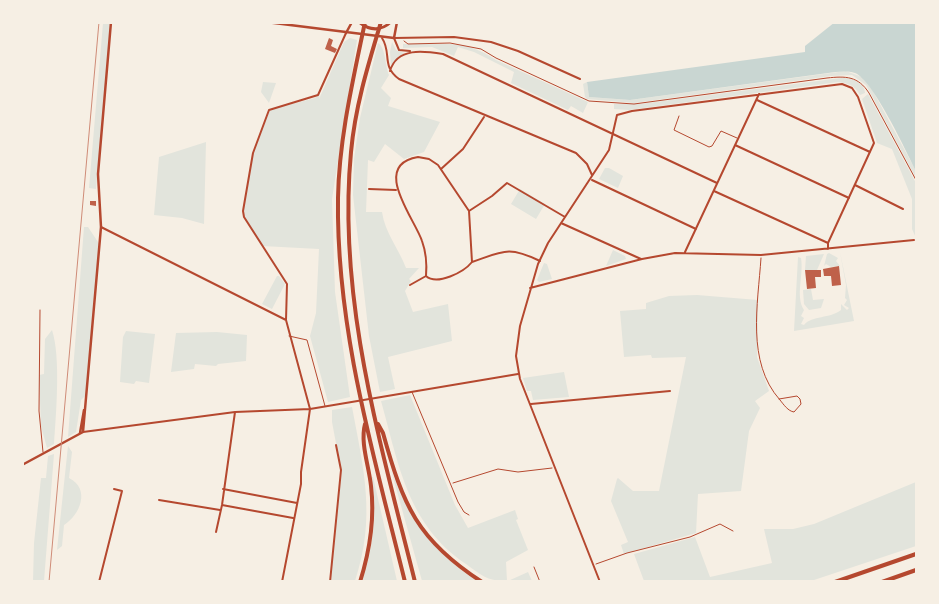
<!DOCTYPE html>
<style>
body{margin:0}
#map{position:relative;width:939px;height:604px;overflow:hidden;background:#f6efe4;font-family:"Fira Sans Condensed",sans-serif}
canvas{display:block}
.frame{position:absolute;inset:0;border:24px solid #f6efe4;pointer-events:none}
</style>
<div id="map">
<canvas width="939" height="604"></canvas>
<div class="frame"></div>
</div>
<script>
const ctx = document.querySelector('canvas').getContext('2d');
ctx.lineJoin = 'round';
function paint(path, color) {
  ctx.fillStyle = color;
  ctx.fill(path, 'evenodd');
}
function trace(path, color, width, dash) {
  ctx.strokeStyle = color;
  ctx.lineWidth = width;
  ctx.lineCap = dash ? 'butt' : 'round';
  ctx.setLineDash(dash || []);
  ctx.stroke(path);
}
paint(new Path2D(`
 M103 23H111L96 189 89 188Z
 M350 38 357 40 332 199 335 292 350 397 328 402 310 336 316 313 319 249 262 246 244 217 243 211 253 153 269 110 315 98 320 92 319 99 344 42Z
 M392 42 396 50 404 53 391 66 390 52Z
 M378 43C386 48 385 66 389 75L381 88 391 98 388 106 440 122 424 152 404 159 385 144 374 162 368 160 366 212H382C385 233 399 249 406 268H419L409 279 411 281 405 291 413 312 448 304 452 341 388 357 395 389 380 392 369 336 353 195 354 159 360 118Z
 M403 44C440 45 464 38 496 60L588 102 583 113 571 106 568 110 511 83 514 72 474 52 458 47 454 56 432 47 403 48Z
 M846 71 862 77 873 91 916 171V178L866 85 852 75 831 76 634 103 587 99 585 97 583 84 587 82 589 97 630 100Z
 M841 78C852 77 865 83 865 93L860 95C855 86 849 83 838 82L629 110 614 109V104H640Z
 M263 82 276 83 269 103 261 92Z
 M868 94 916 183V238L912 229V199L892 149 877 143 862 99Z
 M206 142 204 224 182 218 154 215 159 157Z
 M605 168H609L623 176 618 188 599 179Z
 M520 189 545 204 536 219 511 204Z
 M84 227H88L100 245 87 394 81 400 76 432 68 437Z
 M613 250 625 256 626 259 606 266Z
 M840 252 854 321 794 331 798 257 801 258C804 275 795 296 804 310L801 316 804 318 801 324 804 325C812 315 830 319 841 310V304L847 310 849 308 844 305 847 300 845 298 846 285Z
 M829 253 838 258 836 261 840 266 831 267 826 264 824 266 827 254Z
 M824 254 817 270H805L806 256Z
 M544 263 547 264 552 279 539 282 537 280Z
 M277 276H279L285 284 272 309 262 304Z
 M811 289 813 300 824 299 821 308 809 310 804 304 803 290Z
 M697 295 758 300 757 357 769 391 755 401 760 408 749 431 741 491 698 494 696 533 624 554 621 545 628 542 611 501 617 479 618 478 633 491H659L686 357 652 358 651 355 624 357 620 311 646 309V303L669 296Z
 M52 330C61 357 56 415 54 444L47 448 41 426 39 375 44 374 45 339Z
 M126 331 155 334 149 383 136 381 134 384 120 382 123 337Z
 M217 332 247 335 246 361 218 364 216 366 195 364 194 369 171 372 176 333Z
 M564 372 569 397 533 400 531 391H527L523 378Z
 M410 395 455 505 468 528 515 510 518 519 516 520 528 550 506 562 507 581C489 582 481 575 466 564 407 524 399 465 381 401Z
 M352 407C364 471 376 517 355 581L330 582 341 470 332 422V410Z
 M68 446 72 452 69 478C91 489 80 515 64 525L62 546 57 550Z
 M54 454 44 581H33L34 543 41 478H46L48 456Z
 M391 470C411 522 431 550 477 581H422Z
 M372 477H373L397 581 362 582C374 546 376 514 372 477Z
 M916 482V546L811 581H644L634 554 695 537 710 577 772 563 764 529H793L814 524Z
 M528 572 532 581H508Z`), '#e2e4dc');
paint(new Path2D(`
 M835 22 916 23V171C906 151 873 80 855 73 846 70 836 72 828 73L630 100 589 97 587 82 805 52V46Z`), '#c9d6d2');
paint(new Path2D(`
 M329 38 333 40 331 46 337 49 335 53 325 49Z
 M90 201H96V206L90 205Z
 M839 266 841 285 832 286 831 276H824L823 269Z
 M805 270H821V277H815L816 288 807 289Z`), '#bf614a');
trace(new Path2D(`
 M404 41 408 44 450 43 481 49 496 58 589 101 634 104 827 78C846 76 858 76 869 93L916 180
 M761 258C758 304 746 362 780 400 784 405 788 411 794 412L801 404 800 399 797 396 779 399
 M453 483 498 469 518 472 552 468
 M596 564 627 553 690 537 720 524 733 531`), '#b5482f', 1);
trace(new Path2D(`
 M679 116 674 130 709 147 712 146 721 131 737 138
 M40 310 39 411 43 452
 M289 336 307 340 325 406
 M412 392 458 502 464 512 469 515
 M534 567 540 582`), '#b5482f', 1);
trace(new Path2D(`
 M382 38C392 53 381 66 399 79L576 153 587 164 592 175
 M410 51 399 50 394 38 454 37 491 42 518 51 580 79
 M390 71C397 47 424 51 443 54L717 183
 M757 100 870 152
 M735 145 849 198
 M418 157 429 159 438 165 469 211 472 262C464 272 437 286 426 276 427 264 426 252 422 241 415 219 370 165 418 157Z
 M441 169 463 149 484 117
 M592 180 696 229
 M855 185 903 209
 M369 189 396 190
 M714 191 828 243
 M469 211 492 196 507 183 565 217
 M561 223 641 259
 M101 227 286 320
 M685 252 759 94
 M472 262C504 251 508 246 540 261
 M410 285 426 276
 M530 288 642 259 675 253 761 255 914 240
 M531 404 670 391
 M83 432 235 412 310 409 518 374
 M223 489 297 503
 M159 500 220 510
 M222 505 293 518
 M216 532 222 505 235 412
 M99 582 122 491 114 489
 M282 582 301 484V472L310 409 286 320 287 284 244 217 243 211 253 153 269 110 318 95 346 33
 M330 582 341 470 336 445
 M600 582 520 379 516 356 520 326 538 264 548 243 609 150 617 115 632 111 842 84 852 88 858 97 874 143 828 243V249`), '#b5482f', 2);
trace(new Path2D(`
 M266 22 394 38 397 22
 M346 33 352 22
 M80 433 84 410
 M22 465 83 432 101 227 98 174 111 22`), '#b5482f', 2.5);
trace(new Path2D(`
 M359 22C370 31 381 31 391 22`), '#b5482f', 3);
trace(new Path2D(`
 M365 22C353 80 339 139 338 198 336 329 374 456 405 582
 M381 22C368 65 355 107 351 152 337 298 380 441 415 582
 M378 424 383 433C403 505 417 540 482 582
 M360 582C370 550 375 519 371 486 369 466 360 443 365 424
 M835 582 916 554
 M882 582 916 570`), '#b5482f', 4);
trace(new Path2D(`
 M49 582 99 22`), '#cf8b77', 1);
</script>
